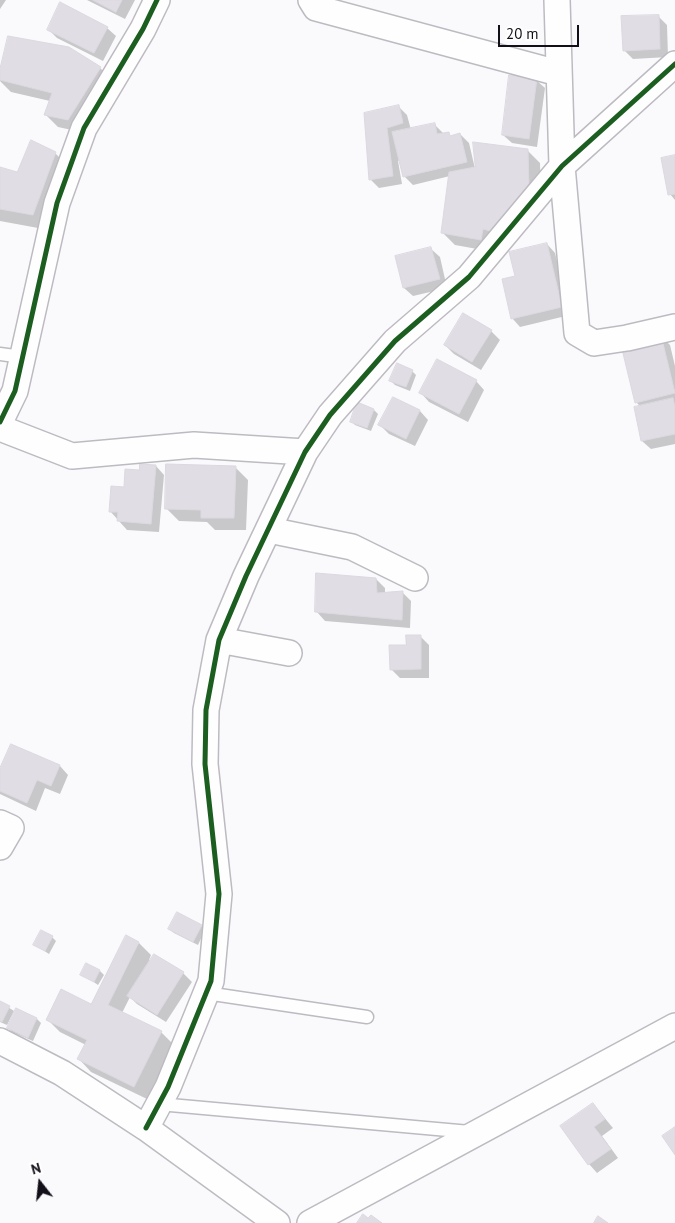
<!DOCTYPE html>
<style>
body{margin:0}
#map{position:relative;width:675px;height:1223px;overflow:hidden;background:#faf9fc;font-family:"PT Sans",sans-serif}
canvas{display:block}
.north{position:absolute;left:15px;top:1158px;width:50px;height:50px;-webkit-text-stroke:4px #fff;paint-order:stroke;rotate:344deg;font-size:14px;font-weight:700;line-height:20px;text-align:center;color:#120f18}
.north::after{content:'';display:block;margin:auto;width:18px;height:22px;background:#120f18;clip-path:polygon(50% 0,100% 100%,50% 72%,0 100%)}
.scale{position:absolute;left:498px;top:25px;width:81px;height:22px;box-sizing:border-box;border:2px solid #120f18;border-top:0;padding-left:6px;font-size:15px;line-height:18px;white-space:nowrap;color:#120f18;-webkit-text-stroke:4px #fff;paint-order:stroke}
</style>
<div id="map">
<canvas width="675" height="1223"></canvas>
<div class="north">N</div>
<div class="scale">20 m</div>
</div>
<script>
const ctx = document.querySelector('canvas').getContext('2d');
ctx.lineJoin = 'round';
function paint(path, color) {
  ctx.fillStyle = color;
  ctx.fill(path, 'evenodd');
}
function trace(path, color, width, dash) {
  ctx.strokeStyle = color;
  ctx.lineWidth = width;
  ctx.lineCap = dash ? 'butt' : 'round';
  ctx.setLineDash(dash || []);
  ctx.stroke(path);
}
paint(new Path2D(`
 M0 0H6L0 9Z
 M87 0H135L125 19Z
 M658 16 667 25 668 57 633 59 624 50Z
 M107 28 116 36 103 61 57 38 49 30Z
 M100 68 113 80 81 132 58 127 46 115 50 101 11 92 0 81V74Z
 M536 80 545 88 537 147 512 143 503 135Z
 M398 106 407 115 411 130 434 124 444 134H448L451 137 460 134 469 143 476 173 528 151 540 163 541 200 494 252 455 245 443 233 450 176 413 185 404 176 400 160 398 161 402 184 379 188 371 180 365 114Z
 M55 153 71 169 49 230 0 221V169L18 174Z
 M675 156V200L670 194Z
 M547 244 555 253 570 315 520 327 512 318 516 277Z
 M431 249 440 257 447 288 413 296 404 288 397 257Z
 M491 331 500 340 481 370 454 354 445 345Z
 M661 336 670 345 675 366V444L651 449 642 441 641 407 636 402Z
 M412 371 416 375 410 391 395 385 391 381Z
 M476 381 484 390 468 422 429 402 421 393Z
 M393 398 420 411 428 420 415 446 389 434 380 425Z
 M374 410 378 414 371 431 355 425 351 421Z
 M156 466 164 475 159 532 127 530 110 511 125 488 140 471Z
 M235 467 248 480 246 530H215L207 522 179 521 166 508Z
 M376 579 385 588V594L403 593 411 601 410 628 325 621 317 612Z
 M420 636 429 645V678H400L391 669Z
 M60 766 68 775 60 794 45 788 36 811 0 794V771Z
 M201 926 205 930 198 945 174 933 169 929Z
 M52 937 56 941 49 954 35 945Z
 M139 943 151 955 149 960 183 973 192 982 166 1022 137 1004 130 997 122 1013 161 1032 174 1045 147 1099 91 1072 79 1059 86 1045 60 1032 48 1020 92 1006Z
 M100 971 104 975 98 985 82 974Z
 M0 1002 14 1011 7 1025 0 1022Z
 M17 1010 37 1019 41 1023 33 1041 12 1032 8 1028Z
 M593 1104 613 1128 602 1136 618 1158 597 1173 589 1164Z`), '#0003');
const building = new Path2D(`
 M93 0H122L116 12Z
 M60 2 108 27 94 53 47 30Z
 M659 15 660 49 623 51 621 16Z
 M8 36 69 47 101 67 68 120 44 115 52 93 0 80V69Z
 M509 75 537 78 529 139 502 135Z
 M399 105 403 123 387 128 393 176 369 180 364 113Z
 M435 123 437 134 449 132 450 136 460 133 467 162 403 177 392 132Z
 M31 140 56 152 33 215 0 209V167L17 172Z
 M473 142 528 149 529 187 490 231 483 229 481 240 441 233 449 172 475 167Z
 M675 155V194L668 195 661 158Z
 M547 243 562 307 511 319 502 279 515 276 509 252Z
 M431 247 440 279 403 288 395 256Z
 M463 313 492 330 472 362 444 345Z
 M661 335 675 393 635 403 621 345Z
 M437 359 477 380 459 414 419 393Z
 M397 363 413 370 406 387 389 381Z
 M393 397 420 410 406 439 378 425Z
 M673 398 675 407V434L641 441 634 407Z
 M357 402 374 409 367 428 350 422Z
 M140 464 156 465 151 524 117 521 118 512H109L111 486 124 487 125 469 139 470Z
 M166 464 236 466 234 518H201V510L165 509Z
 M316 573 376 578 377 593 403 591 402 620 315 612Z
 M406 635H421V669L390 670 389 645H406Z
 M11 744 60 765 51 786 37 780 27 803 0 791V768Z
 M177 912 202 925 193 942 168 929Z
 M41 930 53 936 45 951 33 945Z
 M126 935 139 942 108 1005 162 1031 134 1087 77 1059 87 1040 46 1020 61 989 91 1004Z
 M154 954 184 972 157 1015 127 996Z
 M86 963 100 970 94 982 80 975Z
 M0 1001 10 1006 2 1022 0 1021Z
 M16 1008 37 1018 28 1038 7 1028Z
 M593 1103 605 1119 594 1127 611 1149 588 1165 560 1126Z
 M675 1127V1155L662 1136Z
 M363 1214 368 1218 371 1215 382 1223H357Z
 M598 1216 608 1223H594Z`);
paint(building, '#e0dee4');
trace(building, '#dbd9df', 1);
const service = new Path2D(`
 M0 354 22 357
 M206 993 367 1017
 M159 1104 470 1132`);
const minor = new Path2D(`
 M311 0 316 8 558 73
 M557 0 562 166 577 333 594 343 627 338 675 327
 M0 422 15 391 57 203 84 128 143 29 157 0
 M0 428 72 456 194 445 305 452
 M269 530 352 547 415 578
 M219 640 289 653
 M0 823 11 828 0 847
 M0 1041 62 1073 146 1128 277 1223
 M146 1128 168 1087 211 981 219 894 205 764 206 710 219 640 246 576 305 452 330 415 395 341 469 277 562 166 675 64
 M310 1223 675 1026`);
trace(service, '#bdbbc1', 15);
trace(minor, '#bdbbc1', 28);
trace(service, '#fefeff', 12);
trace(minor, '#fefeff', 25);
trace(new Path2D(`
 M0 422 15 391 57 203 84 128 143 29 157 0
 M146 1128 168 1087 211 981 219 894 205 764 206 710 219 640 246 576 305 452 330 415 395 341 469 277 562 166 675 64`), '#1b5e20', 5);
</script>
